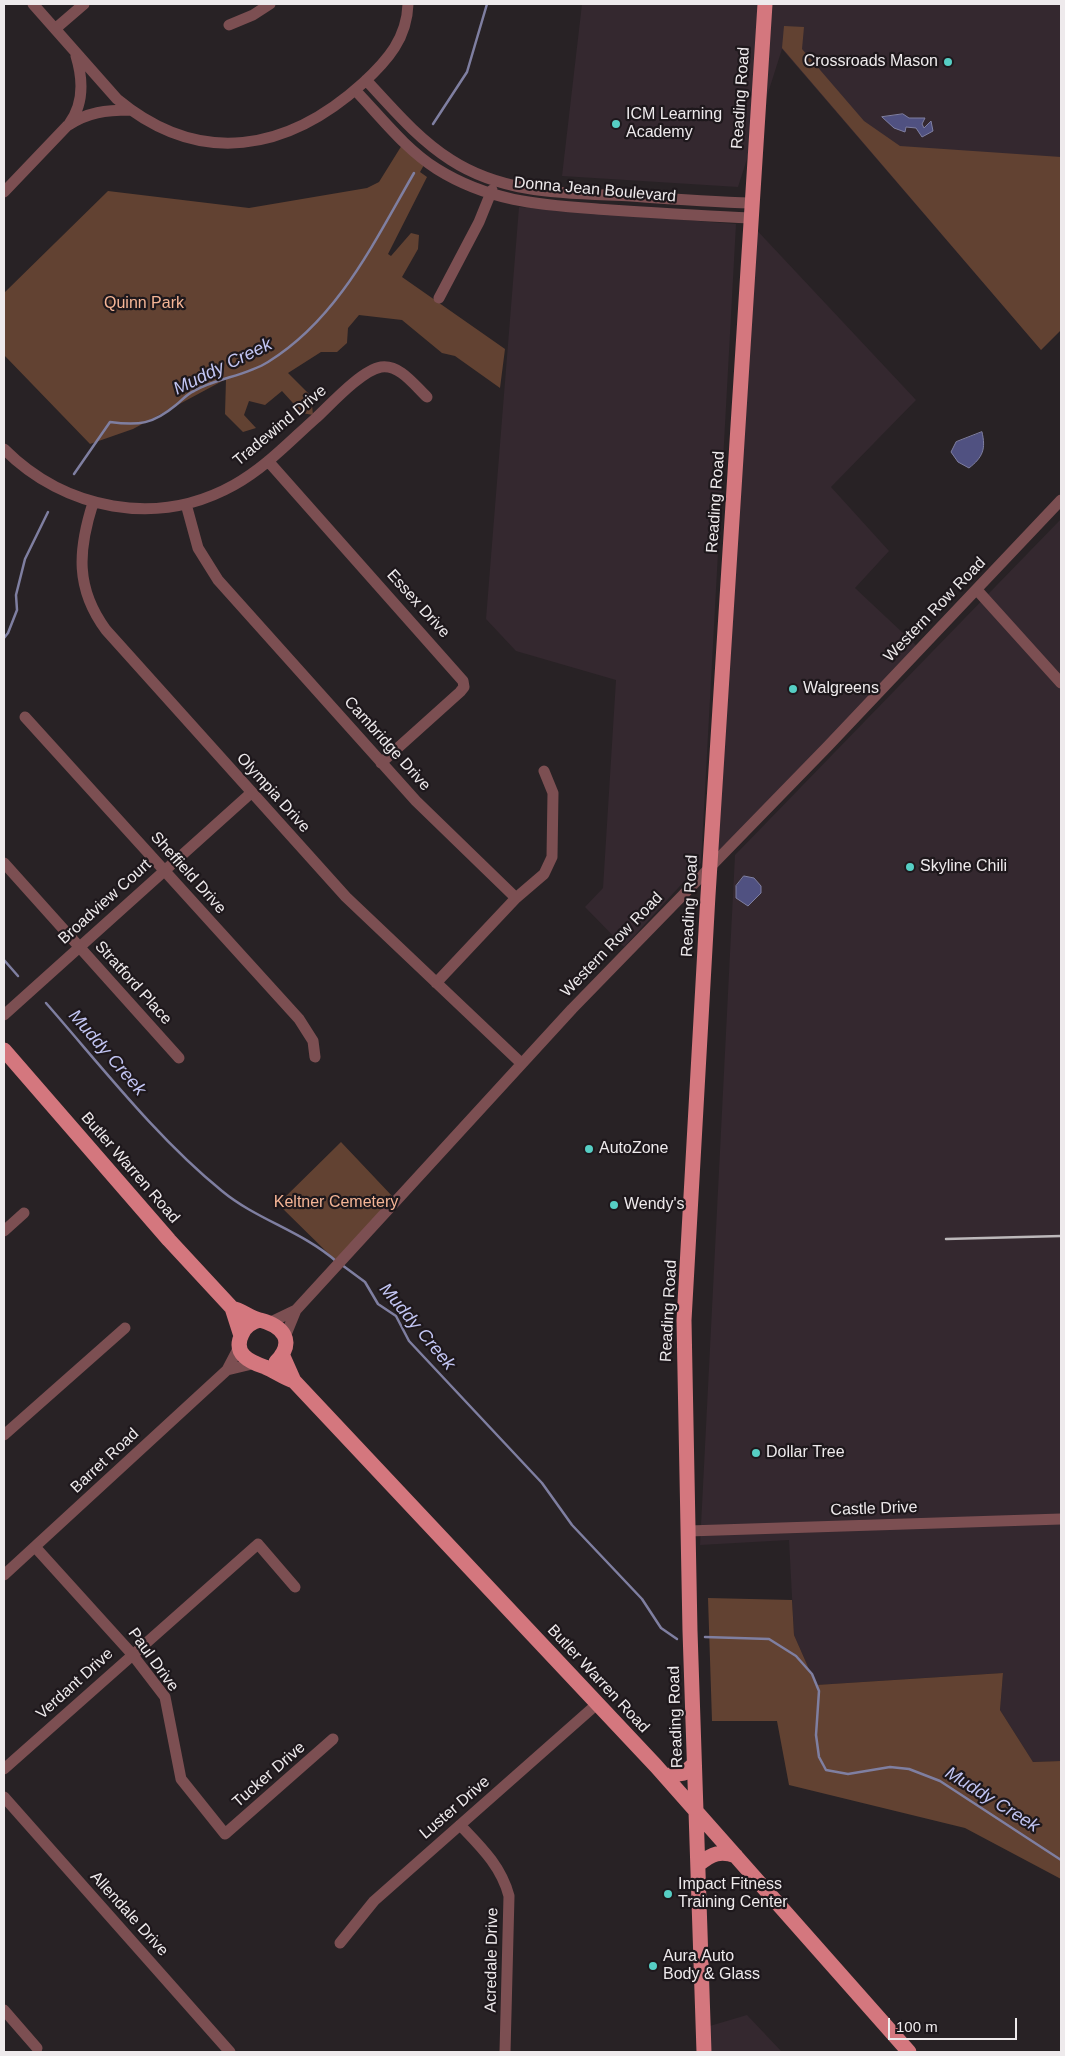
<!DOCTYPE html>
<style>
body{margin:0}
#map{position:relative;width:1065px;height:2056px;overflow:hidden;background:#282225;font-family:Arial,sans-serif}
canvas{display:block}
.frame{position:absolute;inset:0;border:5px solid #eeeaec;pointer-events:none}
.scale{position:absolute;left:888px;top:2018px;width:129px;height:22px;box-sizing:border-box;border:2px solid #eeeaec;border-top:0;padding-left:6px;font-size:15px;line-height:18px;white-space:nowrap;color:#eeeaec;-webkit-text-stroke:4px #1e181c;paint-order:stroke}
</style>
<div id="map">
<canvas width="1065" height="2056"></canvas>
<div class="frame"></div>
<div class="scale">100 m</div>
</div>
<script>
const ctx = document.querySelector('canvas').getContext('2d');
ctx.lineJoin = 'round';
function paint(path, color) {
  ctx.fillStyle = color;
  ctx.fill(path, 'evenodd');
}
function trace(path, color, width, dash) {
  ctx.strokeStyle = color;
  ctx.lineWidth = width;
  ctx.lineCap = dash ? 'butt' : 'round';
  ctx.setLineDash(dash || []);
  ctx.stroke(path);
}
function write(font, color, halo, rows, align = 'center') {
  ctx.font = font + ' Arial,sans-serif';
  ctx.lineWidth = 4.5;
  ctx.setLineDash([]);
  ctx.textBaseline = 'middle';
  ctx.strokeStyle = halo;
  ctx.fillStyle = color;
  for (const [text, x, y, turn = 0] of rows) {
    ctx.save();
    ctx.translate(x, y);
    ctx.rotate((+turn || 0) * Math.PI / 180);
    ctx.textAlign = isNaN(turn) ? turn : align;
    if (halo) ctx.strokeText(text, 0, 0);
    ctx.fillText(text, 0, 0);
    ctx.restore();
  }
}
paint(new Path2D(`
 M582 4H1061V330L1041 350 782 49 738 187 562 176Z
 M519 207 736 224 701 863 624 947 585 907 603 888 616 680 516 651 486 619Z
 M751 224 916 400 831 487 889 551 855 588 920 649 710 866Z
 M1061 519V1761L1033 1762 1000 1710 1003 1673 816 1685 794 1635 789 1540 700 1545 735 855Z
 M747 2015 782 2052H704L703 2028Z`), '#34282f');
paint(new Path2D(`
 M784 26 804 27 802 49 864 121 900 146 1061 157V330L1041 350 782 48Z
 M402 145 424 165 420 172 427 177 388 254 391 256 411 233 419 235 418 249 402 277 505 349 500 388 455 356 442 353 402 320 359 315 348 328 347 343 337 352H321L288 373 311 396 313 415 302 413 282 391 265 405 249 401 244 415 256 428 243 432 225 414 226 379 133 429 90 444 4 355V293L108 191 249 208 367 188 379 182Z
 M341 1142 393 1197 339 1264 278 1204Z
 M708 1598 792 1600 794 1635 816 1685 1003 1673 1000 1710 1033 1762 1061 1761V1879L965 1828 789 1785 777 1721H712Z`), '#624232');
const water = new Path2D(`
 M903 114 909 118H925L922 124 924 128 931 121 933 131 922 137 916 128 906 127 905 132 894 128 882 117Z
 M982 432C986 449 983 457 969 468L958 462 951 452 956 442Z
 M744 876 754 878 761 886V893L748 906 736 898V886Z`);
paint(water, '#505181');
trace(water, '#7f7fa1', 1);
trace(new Path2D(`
 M433 124 467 72 487 4
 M74 474 110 422C139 426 153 424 176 405 182 400 187 394 194 391 216 378 246 376 268 362 338 319 374 242 414 173
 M4 638 8 633 17 610 16 595 25 559 48 512
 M4 960 18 976
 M46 1003C102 1067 156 1137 222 1191 257 1220 302 1231 337 1262
 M342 1265 365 1282 378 1304 396 1316 409 1341 542 1483 572 1525 642 1599 661 1628 677 1639
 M705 1637 769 1639 796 1656 812 1674 819 1691 816 1735 819 1757 826 1770 848 1774 890 1767 909 1769 940 1781 1061 1860`), '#7f7fa1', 2.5);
trace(new Path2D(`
 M33 4 117 99C200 168 288 151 363 83 388 60 407 38 408 4
 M229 25 253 15 270 4
 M55 29 84 4
 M366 80C393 109 418 139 451 160 505 195 569 193 631 196 671 199 712 202 752 203
 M355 90C381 117 405 149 437 169 493 204 547 205 611 210 658 213 705 216 751 218
 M69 124C84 104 83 79 76 56
 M4 192 67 126C87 112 107 110 130 110
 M439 298 479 222 492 190
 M4 449C65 510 157 528 234 485 265 468 290 441 316 418 331 404 362 370 381 367 400 364 415 386 427 397
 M268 461 463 681 464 687 460 692 381 763
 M93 503C78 550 75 588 106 630L346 897 521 1063
 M186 504 198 548 218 580 416 801 516 898 436 983
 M977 590 1061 683
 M25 717 299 1019 313 1041 315 1057
 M4 863 179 1058
 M516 898 544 874 552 857 553 793 544 771
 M4 1015 251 793
 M4 1231 24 1213
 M271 1322 296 1310 572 1009 828 746 1061 500
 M285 1337 296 1310
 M227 1370 252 1364
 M4 1435 125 1328
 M688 1531 1061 1519
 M36 1548 132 1654 165 1697 181 1779 225 1834 333 1739
 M4 1575 227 1370 239 1347
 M4 1769 258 1544 295 1587
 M4 1797 230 2052
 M460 1825C481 1847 501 1866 509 1896L505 2052
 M340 1943 374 1901 597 1704
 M4 2010 37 2048`), '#7c4f52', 11);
trace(new Path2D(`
 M4 1050 169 1240 232 1308 241 1336
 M232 1308C242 1310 250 1318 260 1320 283 1326 296 1341 276 1362
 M260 1320C252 1322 245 1327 242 1334 232 1354 250 1362 265 1367 275 1371 284 1378 294 1381
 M282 1354 294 1381 656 1766 909 2052
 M665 1776 684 1773 694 1764
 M699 1864C712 1854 720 1850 736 1856
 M704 2052 690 1631 684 1320 708 895 765 4`), '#d4777e', 15);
trace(new Path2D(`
 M946 1239 1061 1236`), '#bcb8ba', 2.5);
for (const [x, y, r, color] of [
 [948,62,5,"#56cec4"],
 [616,124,5,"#56cec4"],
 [793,689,5,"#56cec4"],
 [910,867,5,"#56cec4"],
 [589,1149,5,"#56cec4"],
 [614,1205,5,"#56cec4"],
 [756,1453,5,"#56cec4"],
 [668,1894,5,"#56cec4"],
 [653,1966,5,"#56cec4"]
]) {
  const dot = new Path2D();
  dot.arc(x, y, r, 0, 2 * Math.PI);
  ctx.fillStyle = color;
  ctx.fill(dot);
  trace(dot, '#1e181c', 2);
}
write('16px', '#eeeaec', '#1e181c', [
 ["Crossroads Mason",938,62,"right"],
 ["ICM Learning",626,115],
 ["Academy",626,133],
 ["Walgreens",803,689],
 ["Skyline Chili",920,867],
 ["AutoZone",599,1149],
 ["Wendy's",624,1205],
 ["Dollar Tree",766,1453],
 ["Impact Fitness",678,1885],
 ["Training Center",678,1903],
 ["Aura Auto",663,1957],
 ["Body & Glass",663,1975]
], 'left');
write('16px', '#eeeaec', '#1e181c', [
 ["Reading Road",741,98,-86],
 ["Donna Jean Boulevard",595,190,5],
 ["Tradewind Drive",280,426,-40],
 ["Reading Road",716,502,-86],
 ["Essex Drive",418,604,48],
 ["Western Row Road",935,610,-46],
 ["Cambridge Drive",387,744,48],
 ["Olympia Drive",273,793,48],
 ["Sheffield Drive",188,873,48],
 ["Broadview Court",105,902,-42],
 ["Reading Road",690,906,-87],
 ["Western Row Road",612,945,-46],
 ["Stratford Place",133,983,48],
 ["Butler Warren Road",130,1168,49],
 ["Reading Road",669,1311,-87],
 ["Barret Road",105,1461,-43],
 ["Castle Drive",874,1509,-2],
 ["Paul Drive",153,1660,54],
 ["Butler Warren Road",598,1679,47],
 ["Verdant Drive",75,1684,-42],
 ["Reading Road",676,1717,-92],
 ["Tucker Drive",269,1775,-41],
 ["Luster Drive",455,1808,-41],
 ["Allendale Drive",129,1914,48],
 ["Acredale Drive",492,1960,-89]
]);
write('16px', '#f5b596', '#1e181c', [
 ["Quinn Park",144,304],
 ["Keltner Cemetery",336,1203]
]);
write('italic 18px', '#c2c5f3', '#1e181c', [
 ["Muddy Creek",223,367,-26],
 ["Muddy Creek",107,1053,49],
 ["Muddy Creek",417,1327,50],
 ["Muddy Creek",992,1800,32]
]);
</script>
